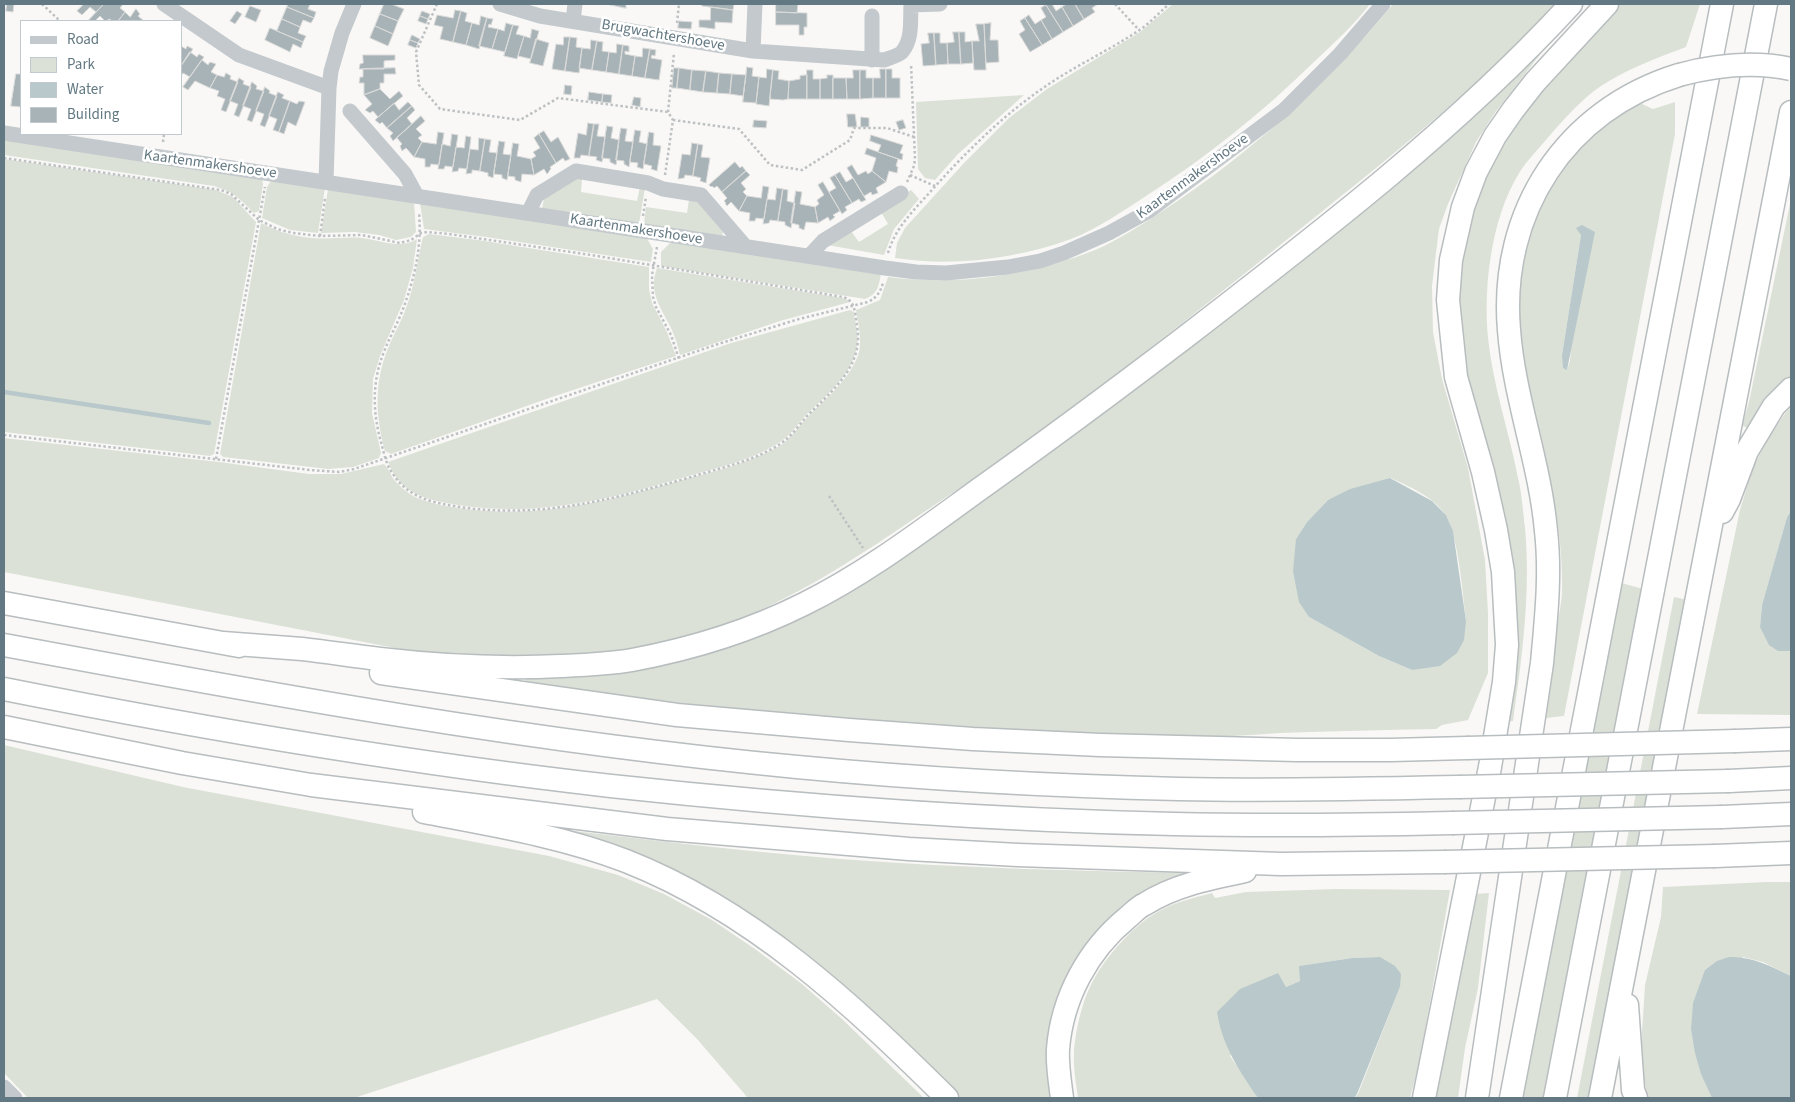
<!DOCTYPE html>
<style>
body{margin:0}
#map{position:relative;width:1795px;height:1102px;overflow:hidden;background:#f9f8f6;font-family:"Source Sans 3",sans-serif}
canvas{display:block}
.frame{position:absolute;inset:0;border:5px solid #627882;pointer-events:none}
.legend{position:absolute;left:20px;top:20px;width:162px;height:115px;box-sizing:border-box;background:#fff;border:1px solid #c0c9cd;margin:0;padding:6px 9px;list-style:none;font-size:15px;color:#627882}
.legend li{display:flex;align-items:center;gap:10px;height:25px}
.legend b{width:25px;border:1px solid #c0c9cd}
</style>
<div id="map">
<canvas width="1795" height="1102"></canvas>
<div class="frame"></div>
<ul class="legend">
<li><b style="height:6px;background:#c3c9cc"></b>Road</li>
<li><b style="height:14px;background:#dbe1d7"></b>Park</li>
<li><b style="height:14px;background:#b9c8ca"></b>Water</li>
<li><b style="height:14px;background:#a8b3b8"></b>Building</li>
</ul>
</div>
<script>
const ctx = document.querySelector('canvas').getContext('2d');
ctx.lineJoin = 'round';
function paint(path, color) {
  ctx.fillStyle = color;
  ctx.fill(path, 'evenodd');
}
function trace(path, color, width, dash) {
  ctx.strokeStyle = color;
  ctx.lineWidth = width;
  ctx.lineCap = dash ? 'butt' : 'round';
  ctx.setLineDash(dash || []);
  ctx.stroke(path);
}
function write(font, color, halo, rows, align = 'center') {
  ctx.font = font + ' "Source Sans 3",sans-serif';
  ctx.lineWidth = 5;
  ctx.setLineDash([]);
  ctx.textBaseline = 'middle';
  ctx.strokeStyle = halo;
  ctx.fillStyle = color;
  for (const [text, x, y, turn = 0] of rows) {
    ctx.save();
    ctx.translate(x, y);
    ctx.rotate((+turn || 0) * Math.PI / 180);
    ctx.textAlign = isNaN(turn) ? turn : align;
    if (halo) ctx.strokeText(text, 0, 0);
    ctx.fillText(text, 0, 0);
    ctx.restore();
  }
}
paint(new Path2D(`
 M1173 4H1370C1354 25 1334 43 1315 61 1263 112 1207 157 1146 196 1123 211 1097 229 1071 239 1016 259 953 267 895 258L897 243 905 228 964 163 1009 118 1047 89 1140 32Z
 M1393 4H1556C1485 81 1401 148 1319 214 1228 287 1137 360 1042 430 992 466 941 501 890 535 851 561 813 585 771 605 761 610 750 615 740 619 704 632 665 644 627 650 552 662 475 657 400 649L4 572V438L219 462 309 474H341L384 464C388 468 390 472 392 477 398 485 406 492 415 497 431 504 449 507 466 509 542 519 613 500 686 479 716 471 748 463 776 448 788 442 796 430 805 420 824 399 851 380 859 352 862 338 858 324 856 310L880 300 888 277C958 286 1030 276 1095 250 1117 241 1144 223 1164 210 1251 153 1327 84 1393 4Z
 M1618 4H1700L1686 47C1659 57 1625 70 1601 86 1582 99 1566 117 1551 134 1543 144 1534 153 1526 163 1492 208 1483 284 1488 338 1493 386 1509 431 1518 478 1522 494 1523 512 1525 528 1531 593 1522 658 1513 721L1506 722 1514 649 1464 381 1456 277 1484 173 1523 108Z
 M1542 45 1545 48 1494 114 1476 142 1448 204 1439 229 1436 253 1432 286 1433 332 1442 379 1468 468 1485 560 1488 613V673L1468 720 1442 725 1436 729C1384 730 1332 731 1280 733 1251 735 1222 737 1193 737 970 734 747 713 525 685L526 675 687 653 905 547ZM1391 478C1410 487 1432 496 1445 514 1458 532 1463 596 1466 621L1412 670 1379 656 1309 617 1296 539 1307 522 1328 500Z
 M1024 95 958 154 935 180 925 178 918 169 916 102Z
 M1675 102V134L1564 716 1546 718C1550 688 1553 658 1557 628 1559 613 1563 597 1562 583 1562 567 1561 550 1559 534 1552 474 1534 415 1523 356 1507 272 1533 191 1596 132 1608 121 1626 112 1640 103L1653 109ZM1581 235 1570 361 1567 370 1562 355Z
 M4 139 262 179 263 184 259 211 254 213C240 199 234 192 214 186L4 155Z
 M4 159 216 190 233 197 256 222 214 454 210 456 4 432Z
 M576 177 582 179 581 192 637 201 640 187 645 188 639 224 542 209 544 198Z
 M271 181 325 188 318 233 290 230 262 218 267 187Z
 M328 189 414 202 416 232 411 237 396 240 379 235 355 232 321 233Z
 M911 190 919 199 894 229 884 255 827 245 851 231 859 242 888 224 881 212Z
 M1791 199V380L1749 428 1742 426 1749 402Z
 M689 200 697 201 723 232 722 237 644 224 646 207 687 213Z
 M420 203 646 237 653 249 651 262 486 237 424 229Z
 M261 223C283 235 309 240 335 238 344 238 353 237 362 238 381 240 399 250 417 239L413 268 404 300 380 356 373 379 372 413 381 453 379 458 353 467 328 469 223 457 220 454Z
 M429 234 478 240 649 267V289L652 303 667 332 676 356 552 397 391 454 385 451C375 415 374 381 389 346 394 333 402 321 406 308 415 285 417 261 423 237Z
 M672 241 881 273C879 286 878 294 865 299L661 266V252Z
 M657 268 843 298 848 300 850 302 780 321 680 355C678 346 675 337 671 328 661 308 648 292 657 268Z
 M850 310 854 312C855 325 860 337 856 350 850 377 825 396 806 415 797 425 789 437 777 444 751 460 720 467 692 475 616 498 537 518 458 505 427 500 400 494 388 462L731 343Z
 M1791 407V511L1787 517 1762 605 1760 627 1778 651H1791V715L1697 714 1740 510 1752 470 1767 440 1786 412Z
 M1618 582 1643 589 1545 1098H1520Z
 M1674 597 1688 600 1592 1098H1577Z
 M4 745 183 787 549 856 618 875 664 894 712 920 755 949 802 984 842 1019 924 1098H748L697 1039 657 999 354 1098H28L4 1073Z
 M497 822C611 835 725 850 840 859 958 868 1077 871 1196 873L1081 958 1056 1098H951L722 905Z
 M1766 882H1791V976L1763 962 1743 957 1691 1030C1695 1055 1702 1075 1712 1098H1648L1642 1070V1032L1645 985 1661 917 1663 887Z
 M1335 889 1450 890 1419 1064 1410 1098H1354L1358 1094 1400 987 1380 957 1352 958 1300 966V981L1286 987 1277 973 1230 1056 1258 1098H1078C1076 1083 1073 1067 1074 1052 1075 1033 1082 1002 1091 985 1102 961 1131 928 1154 914 1171 903 1193 898 1212 893L1215 898 1246 892Z
 M1489 893 1478 988 1465 1048 1458 1098H1431L1474 894Z`), '#dbe1d7');
paint(new Path2D(`
 M1582 225 1595 232 1567 370 1563 368 1562 355 1581 235 1576 228Z
 M1390 478 1432 501 1446 515 1453 531 1466 621 1464 640 1457 653 1440 666 1412 670 1379 656 1309 617 1299 602 1293 571 1296 539 1307 522 1328 500 1350 489Z
 M1791 511V651H1778L1769 645 1760 627 1762 605 1787 517Z
 M1380 957 1395 966 1401 974 1400 987 1357 1094 1354 1098H1258C1239 1071 1222 1045 1217 1012L1240 989 1278 973 1286 987 1300 981 1299 966 1352 958Z
 M1729 957C1752 956 1770 966 1791 976V1098H1712L1701 1074 1695 1053 1691 1030 1693 1003 1705 970 1717 961Z`), '#b9c8ca');
trace(new Path2D(`
 M4 392 209 423`), '#b9c8ca', 4.5);
const building = new Path2D(`
 M7 4H14L13 12 6 11Z
 M84 4H104L96 12 90 7 82 15 77 11Z
 M104 4H123L120 8 125 12 118 21H112L110 19 105 21 100 16 95 21H88Z
 M288 4H310L308 9 316 12 314 18 287 7Z
 M384 4H391L404 9 398 21 380 14Z
 M606 4H626V8Z
 M702 4H734L733 10 702 6Z
 M776 4H798L797 13 776 12Z
 M1048 4H1052L1056 11 1062 7 1073 26 1063 32 1046 5Z
 M1067 4H1075L1084 19 1073 26 1062 7Z
 M1075 4H1098L1092 8 1095 12 1084 19Z
 M1046 5 1063 32 1052 39 1041 20 1046 17 1041 8Z
 M250 6 261 10 256 22 245 17Z
 M287 7 314 18 311 23 303 20 300 27 282 19Z
 M711 7 733 10 732 23 715 22V29L699 27V20H710Z
 M136 9 140 14 138 16 144 21H118L125 12 130 17Z
 M455 10 461 11 453 42 440 39 443 27 434 25 437 15 453 18Z
 M237 11 242 14 235 24 230 21Z
 M422 11 430 14 428 19 420 16Z
 M461 11 467 13 465 21 472 23 466 45 453 42Z
 M776 12 807 13V27H804V35H799V25H776Z
 M380 14 398 21 393 34 375 26Z
 M1029 15 1035 24 1041 20 1052 39 1042 45 1025 18Z
 M420 16 428 19 426 24 418 21Z
 M481 16 487 18 479 49 466 45 472 23 479 25Z
 M487 18 493 19 491 25 489 24 488 27 498 29 492 49 479 46Z
 M1025 18 1042 45 1030 52 1019 34 1025 30 1020 21Z
 M282 19 300 27 298 33 306 36 303 42 277 31Z
 M679 21 692 22 691 29 678 28Z
 M506 23 513 25 505 52 492 49 498 29 504 31Z
 M991 23 990 40H998L999 62 986 63 984 24Z
 M976 24H984L986 70H974L972 41H979Z
 M513 25 519 26 516 34 524 36 517 59 504 56Z
 M375 26 393 34 388 46 370 38Z
 M270 28 303 42 301 48 293 44 290 52 265 40Z
 M532 29 539 31 531 59 518 56 524 36 530 38Z
 M953 32H959L961 64H948L947 43 954 42Z
 M959 32H965V42L972 41 973 63 961 64Z
 M928 33H934L936 65 923 66 921 44 929 43Z
 M934 33H940V43H947L948 64 936 65Z
 M412 35 420 39 418 43 410 40Z
 M564 37H570L565 71 552 69 556 44 563 45Z
 M570 37 577 38 576 47 582 48 579 73 565 71Z
 M536 39 549 43 543 66 530 63Z
 M410 40 418 43 416 48 408 45Z
 M591 40 597 41 592 70 579 68 582 48 590 49Z
 M597 41 603 42 602 51 609 52 606 72 592 70Z
 M617 44 623 45 619 74 606 72 609 52 616 53Z
 M623 45 629 46V52L625 51V54L635 56 632 76 619 74Z
 M181 46 186 49 187 46 193 49 181 66Z
 M643 48 650 49 645 78 632 76 635 56 642 57Z
 M650 49 656 50 655 56 652 55 651 58 662 60 659 80 645 78Z
 M190 52 197 57 199 54 204 57 190 77 183 73 181 76V66Z
 M363 55H395V60L384 61V69H359L360 64 363 63Z
 M202 60 208 65 210 62 216 64 211 72 217 75 210 88 195 81 188 90 183 87Z
 M747 67 753 68 752 76 759 77 756 103 743 102Z
 M395 68 396 74H384V83H380V89L364 95V83H359L360 77H363V69Z
 M674 68H679L677 88H672Z
 M679 68 692 70 690 90 677 88Z
 M767 69 773 70 769 106 756 104 759 77 766 78Z
 M880 69H886V98H873V78H880Z
 M886 69H892V78H900V98H886Z
 M692 70 706 71 703 92 690 90Z
 M773 70 779 71 778 79 789 81 788 99 783 100 770 99Z
 M807 70H813V79H820V99H807Z
 M853 70H860V99H847L846 78H853Z
 M860 70H866V78H873V98L860 99Z
 M706 71 719 73 717 93 703 92Z
 M226 73 231 76 230 79 238 82 226 112 221 110 225 99 217 96 219 91 210 88 217 75 224 77Z
 M719 73 732 74 730 94 717 93Z
 M16 74H21V107L11 106Z
 M732 74 746 75 743 96 730 94Z
 M807 75V99H788L789 81 800 79V76Z
 M827 75H833V99H820V79L827 78Z
 M239 78 244 81 243 84 251 87 239 117 234 115 238 104 230 101Z
 M833 78H846L847 99H833Z
 M252 82 257 86 256 89 264 91 252 122 247 120 251 109 243 106Z
 M565 85 572 86 571 95 564 94Z
 M265 87 270 91 269 93 277 96 265 127 260 125 264 114 256 111Z
 M380 89 390 99 399 91 403 96 378 117 373 111 370 113 365 110 372 104 364 95Z
 M278 92 284 95 282 98 290 101 279 132 273 130 277 119 269 116Z
 M589 92 603 94 602 102 588 100Z
 M603 94 612 95 611 103 602 102Z
 M634 97 641 98 640 107 632 105Z
 M290 101 297 104 299 101 305 102 296 126 288 122 284 134 279 132Z
 M408 102 412 106 387 128 382 122 380 124 375 120 394 103 399 110Z
 M412 106 415 110 407 118 412 124 393 141 390 136 393 133 387 128Z
 M847 114H855L857 127H848Z
 M421 116 425 121 416 129 422 135 418 138 422 142 414 157 406 148 402 151 400 146 402 144 397 138Z
 M861 117 869 118V127H861Z
 M754 120 767 121 766 128 753 127Z
 M903 120 906 128 899 130 896 122Z
 M588 123 594 124 589 156 581 155 580 158H574L578 133 586 135Z
 M594 124H599L597 136 605 137 602 162 596 160 597 157 589 156Z
 M607 126 613 127 611 138 619 140 616 165 610 162V159L602 158Z
 M621 128 627 129 625 141 633 142 629 167 624 164V161L616 160Z
 M635 130 641 131 639 142 647 144 643 169 637 167 638 163 630 162Z
 M544 131 551 142 558 137 570 159 565 161 563 158 556 163 539 134Z
 M438 132 444 133 439 165 431 164 430 167H425V159L414 157 422 142 436 144Z
 M649 132 654 133 653 145 661 146 657 171 651 169 652 166 644 164Z
 M452 134 458 135 453 167 445 166 444 169H438L442 144 450 146Z
 M539 134 556 163 550 167 551 169 549 171V172L547 174 544 169 534 175 531 159 536 156 533 152 540 148 534 138Z
 M871 135 903 145 900 153 903 154 902 160 878 152 881 145 870 141Z
 M466 136 471 137 467 169 459 168 458 171 452 172 456 147 464 148Z
 M479 138 485 139 480 171 472 170V173L466 174 470 149 478 150Z
 M485 139 491 140 489 152 497 153 493 178 488 176V173L480 171Z
 M499 141 505 142 503 154 511 155 507 180 502 178V175L494 174Z
 M513 143 519 144 517 156 531 159 534 175 522 174 521 182 515 180V177L508 176Z
 M692 143 698 144 693 176 685 175 684 178 678 179 682 154 690 155Z
 M698 144 703 145 701 157 710 158 706 183 700 181 701 178 693 176Z
 M867 148 898 159 896 166 898 167 897 173 889 171 886 182 872 171 876 158 865 154Z
 M735 162 740 168 742 166 746 171 722 192 717 186 714 188 712 186 711 187 709 185Z
 M852 165 858 175 866 171 868 174 872 171 886 182 876 188 878 193 872 195 871 192 864 196 847 168Z
 M746 171 750 175 741 183 746 189 743 192 747 196 739 211 731 202 727 206 725 203H726L724 201 727 198 722 192Z
 M840 172 846 182 853 178 866 200 861 202 859 199 852 203 835 175Z
 M835 175 852 203 845 207 847 210 842 214 829 192 836 188 830 178Z
 M823 182 840 211 833 215 835 217 830 221 828 217 818 223 815 207 819 204 817 200 824 195 818 185Z
 M763 186 769 187 764 219 756 218 755 221H749L750 213 739 211 747 196 761 198Z
 M777 188 783 189 778 221 770 220 769 223 763 224 767 199 775 200Z
 M783 189 788 190 787 201 795 203 791 228 785 225V222L778 221Z
 M796 191 802 192 800 204 815 207 818 223 806 222 804 230 799 228V225L791 223Z`);
paint(building, '#a8b3b8');
trace(building, '#dadad8', 1);
const highway = new Path2D(`
 M1722 512 1729 499 1747 451 1774 406 1791 389
 M4 603 239 646
 M223 643C250 645 276 647 302 649 328 652 354 656 380 659 440 666 501 669 561 666 584 665 609 664 632 660 691 649 750 631 804 604 867 573 924 529 981 488 1050 439 1117 389 1184 338 1319 234 1456 129 1571 4
 M4 645C267 694 530 742 797 767 924 779 1052 786 1179 789 1272 791 1365 789 1459 787
 M381 673 677 715 849 730 973 739 1100 745 1297 750H1391L1467 748
 M4 689C205 729 408 763 611 786 797 806 986 820 1174 824 1266 826 1359 825 1452 823
 M4 727 182 763 311 785 667 829 909 849 1018 855 1281 864 1444 862
 M1736 741 1791 739
 M1729 781 1791 778
 M424 812C492 825 561 836 626 861 753 911 852 1004 947 1098
 M1722 817 1791 814
 M1715 856 1791 853
 M1627 1005 1633 1090 1636 1098
 M1062 1098C1060 1082 1057 1065 1058 1049 1062 998 1088 950 1127 918 1133 913 1138 907 1145 904 1175 885 1211 878 1245 871
 M1424 1098 1490 767 1504 682 1507 645 1503 572 1496 530 1483 472 1456 377 1448 300 1451 260 1463 207 1476 172 1495 136 1513 110 1535 82 1607 4
 M1477 1098 1542 663C1546 619 1551 575 1546 531 1540 463 1514 398 1509 330 1499 212 1565 110 1679 75
 M1511 1098 1722 4
 M1555 1098 1766 4
 M1600 1098 1791 112`);
trace(highway, '#b8bdbf', 25);
trace(new Path2D(`
 M42 4 60 21
 M437 4 416 52 419 85 440 109 520 120 558 98 668 112
 M1115 4 1139 30
 M677 23 679 4
 M673 120 739 129 770 165 802 170 850 140 854 128H887L914 137
 M163 142 164 134
 M4 158 221 190 231 194 259 220 277 229 293 233 320 236 362 235 400 243 411 240 421 233 427 232 449 234 591 255 843 297C856 301 855 314 857 326 864 366 833 390 807 416 799 425 791 437 780 444 754 461 720 468 691 477 614 499 541 519 460 507 434 503 408 498 393 474 386 465 384 453 381 442 373 414 372 385 382 357 388 340 397 325 403 309 415 277 422 246 419 212
 M665 175 673 120 668 112 674 53
 M910 175 935 186
 M907 182 914 166 915 159 911 64
 M643 216 646 197
 M320 236 325 198
 M657 247 652 275 653 297 656 307 671 335 679 359
 M888 253C895 228 914 210 931 191 965 153 1003 115 1046 86 1075 66 1108 51 1138 31 1149 24 1159 13 1169 4
 M4 435 310 470 339 472 354 469 718 344 799 319 868 302C877 297 880 293 883 283
 M216 459 265 187
 M829 496 863 548`), '#bdc1c3', 2.5, [2.5, 2.5]);
trace(new Path2D(`
 M164 4 239 55 329 88
 M500 4 540 16 753 51 884 60C889 58 898 56 902 52 913 39 910 20 911 5
 M911 4V5L940 4
 M872 16V60
 M573 21 575 4
 M753 51 755 4
 M350 111 405 174 417 196
 M4 133 885 268 916 272 946 273 1008 267 1040 261 1064 253 1109 233 1149 211 1284 110 1340 54 1383 4
 M326 182 329 88 331 71 342 33 354 4
 M528 213 537 195 576 171 648 183 663 189 701 195 745 246
 M809 256 823 241 901 193
 M4 1087 15 1098`), '#c3c9cc', 15);
trace(highway, '#fff', 22);
const highwayBridge = new Path2D(`
 M1679 75C1716 65 1753 61 1791 69
 M1467 748 1736 741
 M1459 787 1729 781
 M1452 823 1722 817
 M1444 862 1715 856`);
trace(highwayBridge, '#b8bdbf', 25, []);
trace(highwayBridge, '#fff', 22);
write('15px', '#627882', '#fff', [
 ["Brugwachtershoeve",663,36,10],
 ["Kaartenmakershoeve",210,165,8],
 ["Kaartenmakershoeve",1193,177,-36],
 ["Kaartenmakershoeve",636,230,9]
]);
</script>
